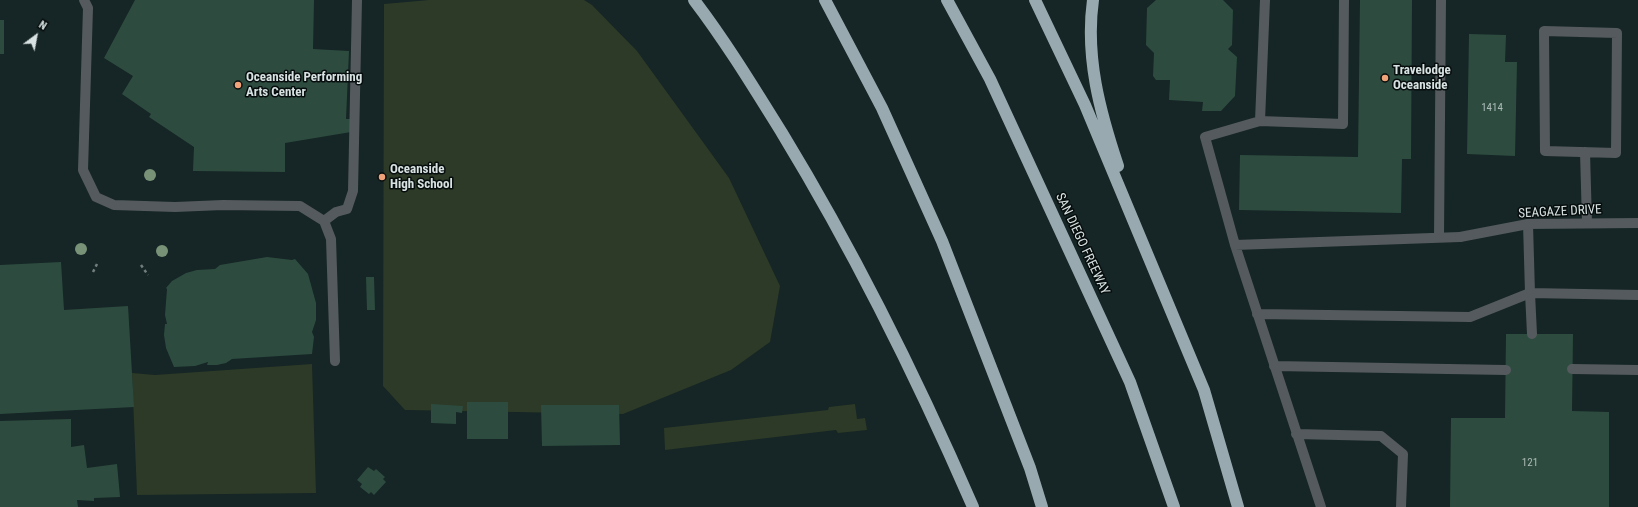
<!DOCTYPE html>
<style>
body{margin:0}
#map{position:relative;width:1638px;height:507px;overflow:hidden;background:#162525;font-family:"Roboto Condensed",sans-serif}
canvas{display:block}
.north{position:absolute;left:16px;top:16px;width:40px;height:40px;-webkit-text-stroke:3px #070d0d;paint-order:stroke;rotate:32deg;font-size:11px;font-weight:700;line-height:16px;text-align:center;color:#d8e2e2}
.north::after{content:'';display:block;margin:auto;width:14px;height:18px;background:#d8e2e2;clip-path:polygon(50% 0,100% 100%,50% 72%,0 100%)}
</style>
<div id="map">
<canvas width="1638" height="507"></canvas>
<div class="north">N</div>
</div>
<script>
const ctx = document.querySelector('canvas').getContext('2d');
ctx.lineJoin = 'round';
function paint(path, color) {
  ctx.fillStyle = color;
  ctx.fill(path, 'evenodd');
}
function trace(path, color, width, dash) {
  ctx.strokeStyle = color;
  ctx.lineWidth = width;
  ctx.lineCap = dash ? 'butt' : 'round';
  ctx.setLineDash(dash || []);
  ctx.stroke(path);
}
function write(font, color, halo, rows, align = 'center') {
  ctx.font = font + ' "Roboto Condensed",sans-serif';
  ctx.lineWidth = 3;
  ctx.setLineDash([]);
  ctx.textBaseline = 'middle';
  ctx.strokeStyle = halo;
  ctx.fillStyle = color;
  for (const [text, x, y, turn = 0] of rows) {
    ctx.save();
    ctx.translate(x, y);
    ctx.rotate((+turn || 0) * Math.PI / 180);
    ctx.textAlign = isNaN(turn) ? turn : align;
    if (halo) ctx.strokeText(text, 0, 0);
    ctx.fillText(text, 0, 0);
    ctx.restore();
  }
}
paint(new Path2D(`
 M429 0H584L592 5 637 51 729 178 780 286 770 342 731 370 623 414 405 410 383 386 384 4Z
 M312 364 316 493 137 495 132 373 155 375Z
 M855 404 857 419 865 418 867 430 838 433 836 430 665 450 664 428 828 410 829 407Z`), '#2c3a27');
paint(new Path2D(`
 M135 0H314L313 49 349 51 346 119H352L351 132 285 143V172L193 171 194 147 149 117 151 114 122 94 133 76 104 58Z
 M1156 0H1223L1233 10 1232 45 1228 49 1237 57 1235 96 1221 111H1202L1203 102 1169 100 1170 80H1156L1153 76 1154 53 1146 45 1147 8Z
 M1360 0H1412L1411 159H1402L1401 213 1239 210 1240 155 1358 157Z
 M0 20H4V54H0Z
 M1469 34 1506 35 1505 62H1517L1515 156 1467 154Z
 M267 257 292 260 295 259 308 274 316 303V320L312 332 314 337 312 354 232 359 226 363 217 365H207L208 362 195 366 174 367 166 348 164 335 165 324H167L165 315 167 289 166 288 172 281 186 273 197 270 215 269 220 265Z
 M61 262 64 310 128 306 134 407 0 414V265Z
 M366 277H374L375 310H367Z
 M1506 334H1573L1572 411 1609 412V507H1450L1451 418H1505Z
 M467 402H508V439H467Z
 M431 404 463 406 462 413 456 412V424L431 423Z
 M541 405H619L620 445 542 446Z
 M71 419V447L84 445 87 468 117 464 120 497 94 498V501L77 500 78 507H0V421Z
 M368 467 374 471 376 469 385 477 383 479 386 482 374 495 371 492 369 494 360 487 362 484 357 480Z`), '#2d4c3f');
trace(new Path2D(`
 M141 265 148 275
 M93 272 97 264`), '#727e7e', 2.5, [3, 3]);
trace(new Path2D(`
 M84 0 88 8 83 170 96 197 114 205 175 207 223 205 300 206 324 221 331 239 335 361
 M1265 0 1260 121 1343 124 1344 0
 M1544 31 1617 33 1616 153 1545 151Z
 M1585 152 1587 223
 M324 221 336 212 347 209 353 191 357 0
 M1439 237 1441 0
 M1235 245 1205 137 1260 121
 M1257 314 1470 317 1530 293 1528 224
 M1532 334 1530 293 1638 295
 M1274 366 1506 370
 M1572 369 1638 370
 M1296 434 1381 436 1403 454 1401 507
 M1321 507 1235 245 1460 237`), '#545a5d', 10);
trace(new Path2D(`
 M1460 237 1528 224 1638 223`), '#545a5d', 10);
trace(new Path2D(`
 M694 0C726 42 754 88 782 133 855 253 917 378 973 507
 M825 0 882 108 942 241 1030 468 1042 507
 M947 0 990 79 1130 382 1174 507
 M1035 0 1085 105 1204 390 1238 507
 M1093 0C1085 57 1100 112 1118 166`), '#98a9af', 12);
ctx.fillStyle = '#789278';
for (const [x, y] of [
 [150,175],
 [81,249],
 [162,251]
]) {
  ctx.beginPath();
  ctx.arc(x, y, 6, 0, 2 * Math.PI);
  ctx.fill();
}
for (const [x, y, r, color] of [
 [1385,78,4,"#f0a378"],
 [238,85,4,"#f0a378"],
 [382,177,4,"#f0a378"]
]) {
  const dot = new Path2D();
  dot.arc(x, y, r, 0, 2 * Math.PI);
  ctx.fillStyle = color;
  ctx.fill(dot);
  trace(dot, '#070d0d', 1.5);
}
write('11px', '#adbcb9', null, [
 ["1414",1492,108],
 ["121",1530,463]
]);
write('bold 13px', '#d8e2e2', '#070d0d', [
 ["Travelodge",1393,71],
 ["Oceanside",1393,86],
 ["Oceanside Performing",246,78],
 ["Arts Center",246,93],
 ["Oceanside",390,170],
 ["High School",390,185]
], 'left');
write('13px', '#d8e2e2', '#070d0d', [
 ["SEAGAZE DRIVE",1560,212,-3],
 ["SAN DIEGO FREEWAY",1082,244,65]
]);
</script>
